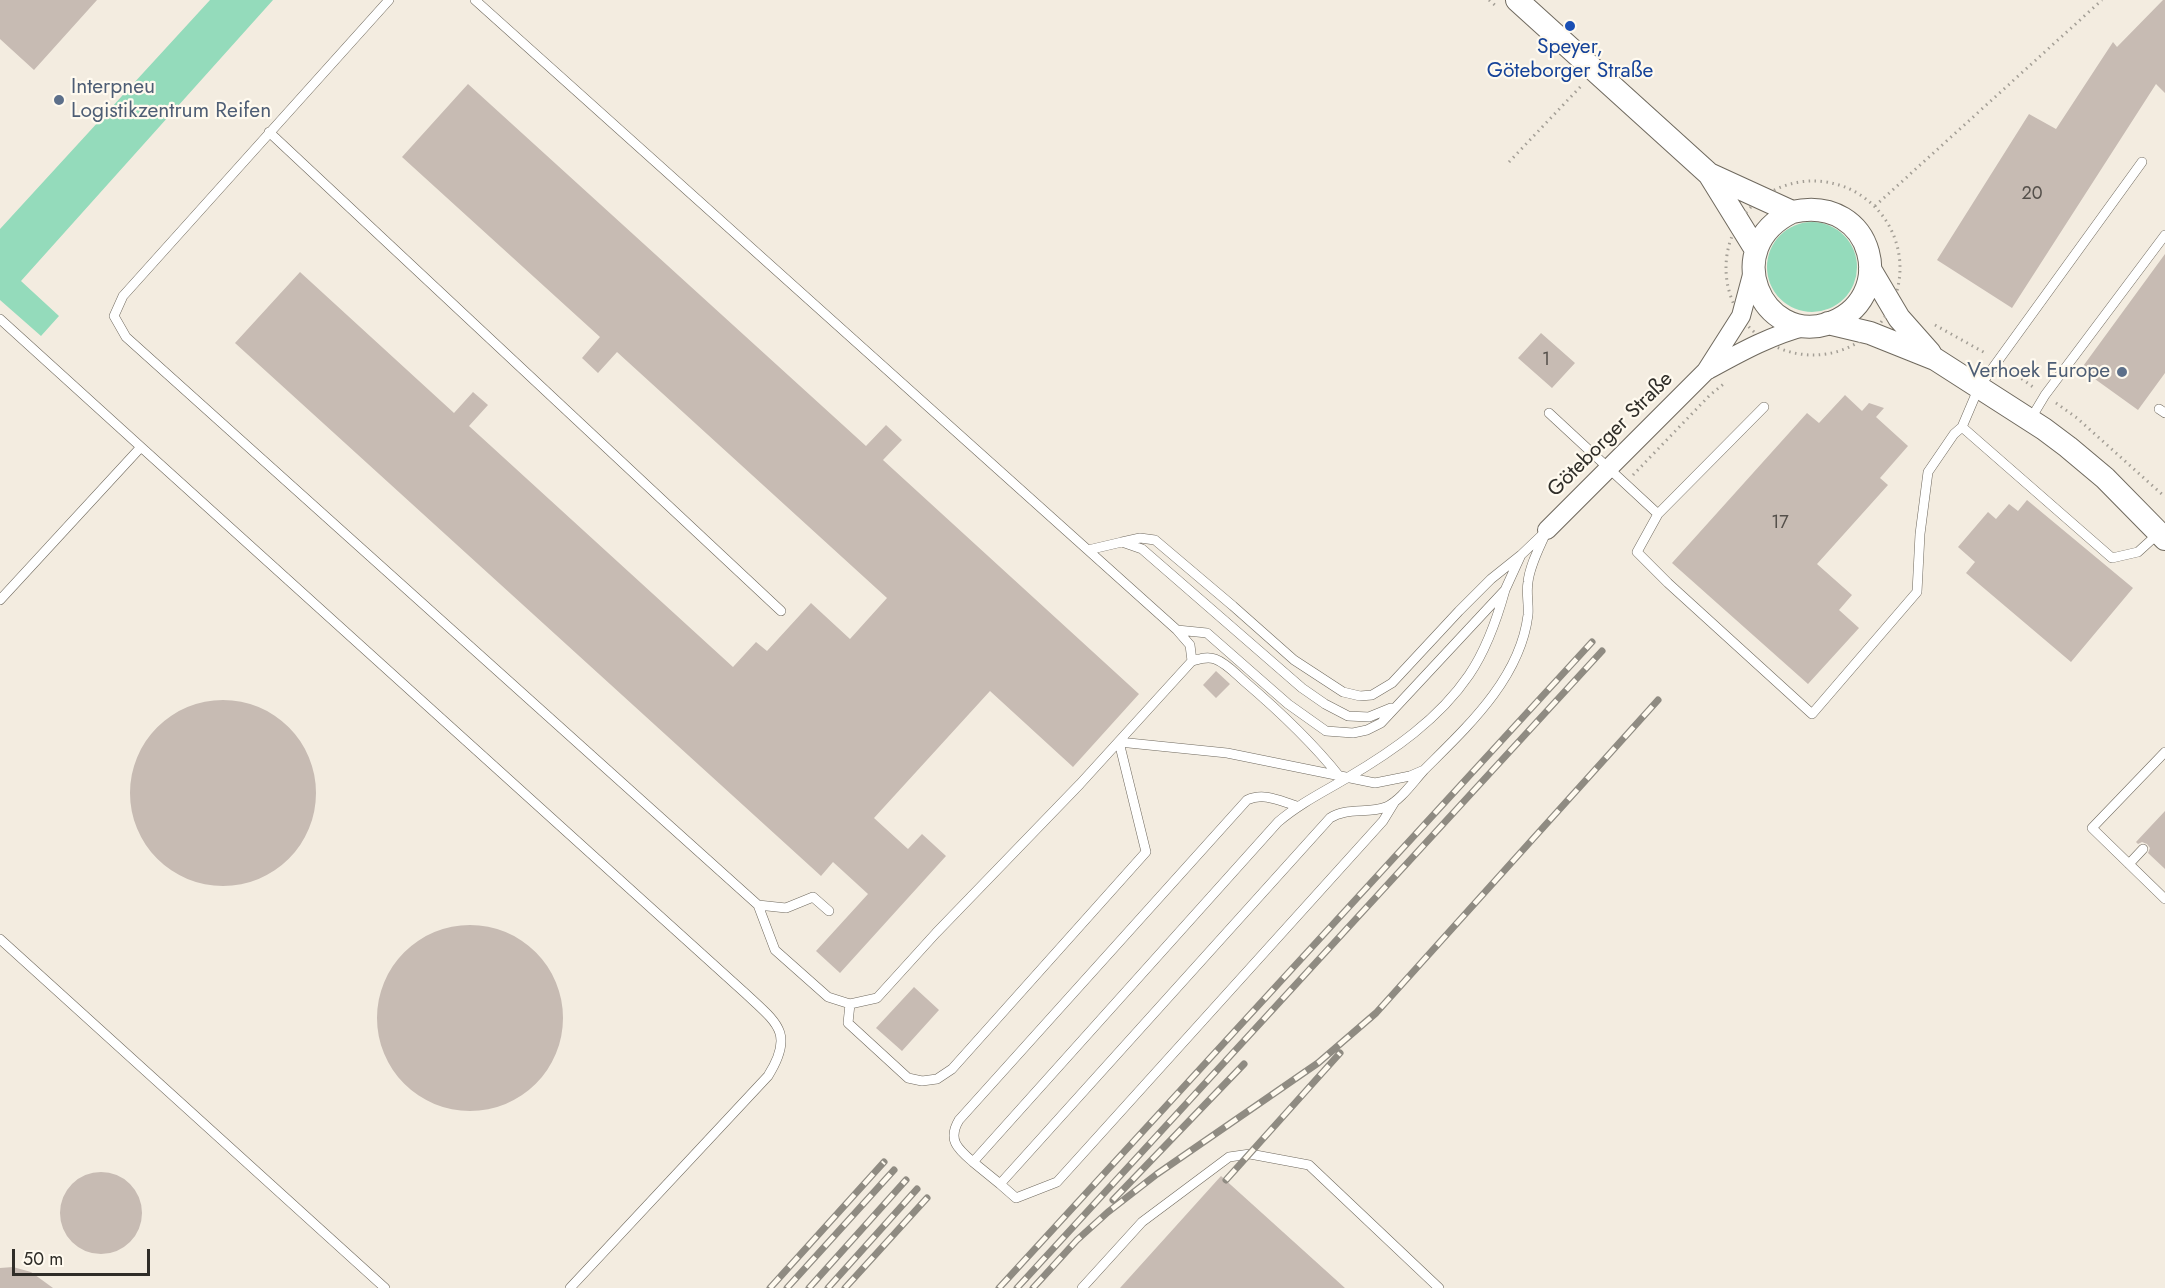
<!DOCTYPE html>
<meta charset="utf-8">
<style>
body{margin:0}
#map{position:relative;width:2165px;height:1288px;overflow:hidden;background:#f3ece0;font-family:Jost,sans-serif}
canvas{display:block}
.scale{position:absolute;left:12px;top:1249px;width:138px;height:27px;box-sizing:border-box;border:3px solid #2f2d28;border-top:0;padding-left:8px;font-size:18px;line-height:21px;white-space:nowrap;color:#2f2d28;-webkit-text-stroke:4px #fffaef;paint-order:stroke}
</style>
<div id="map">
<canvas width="2165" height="1288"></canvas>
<div class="scale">50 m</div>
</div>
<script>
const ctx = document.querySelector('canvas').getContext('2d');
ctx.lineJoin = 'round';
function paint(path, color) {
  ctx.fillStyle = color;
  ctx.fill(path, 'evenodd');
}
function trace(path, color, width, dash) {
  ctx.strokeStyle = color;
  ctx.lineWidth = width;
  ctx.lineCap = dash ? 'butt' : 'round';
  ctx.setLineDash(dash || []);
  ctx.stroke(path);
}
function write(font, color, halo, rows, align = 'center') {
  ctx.font = font + ' Jost,sans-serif';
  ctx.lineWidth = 4.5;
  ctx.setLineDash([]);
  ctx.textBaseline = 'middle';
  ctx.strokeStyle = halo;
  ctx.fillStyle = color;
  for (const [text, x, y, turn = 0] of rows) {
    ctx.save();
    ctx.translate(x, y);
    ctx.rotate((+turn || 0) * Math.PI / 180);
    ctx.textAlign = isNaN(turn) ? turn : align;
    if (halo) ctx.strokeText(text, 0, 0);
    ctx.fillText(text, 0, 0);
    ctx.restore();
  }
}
paint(new Path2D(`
 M210 0H273L21 281 59 316 41 336 0 300V229Z
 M1767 267a45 45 0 1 1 90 0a45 45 0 1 1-90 0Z`), '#94dbbb');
paint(new Path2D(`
 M0 0H97L34 70 0 39Z
 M2163 0H2165V93L2156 84 2012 308 1937 260 2029 114 2056 129 2113 42 2117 47Z
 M468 84 866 446 886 425 902 440 883 460 1139 694 1073 767 990 691 874 818 908 849 922 834 946 856 840 973 816 951 868 894 833 862 821 876 235 343 300 272 454 413 473 392 488 405 469 426 733 667 756 642 767 651 811 603 850 639 887 598 617 352 598 373 582 358 600 337 402 157Z
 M2165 254V373L2138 410 2081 369Z
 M1541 333 1575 363 1552 388 1518 358Z
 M1845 395 1862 411 1869 403 1884 408 1876 417 1908 446 1880 478 1888 485 1817 564 1852 595 1839 610 1859 628 1808 684 1672 563 1807 413 1819 423Z
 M2027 500 2133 588 2071 662 1966 573 1975 562 1958 547 1988 512 1996 519 2009 504 2018 511Z
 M1216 671 1230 684 1216 698 1203 685Z
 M130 793a93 93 0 1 1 186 0a93 93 0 1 1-186 0Z
 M2165 811V869L2148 853 2150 848 2147 844 2142 842 2138 844 2136 842Z
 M377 1018a93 93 0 1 1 186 0a93 93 0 1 1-186 0Z
 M914 987 939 1010 902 1051 876 1028Z
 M60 1213a41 41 0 1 1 82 0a41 41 0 1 1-82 0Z
 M1221 1176 1345 1288H1120Z
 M13 1267 31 1272 53 1288H0V1268Z`), '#c7bbb3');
const service = new Path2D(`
 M389 0 123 296 114 316 126 337 758 905 775 950 828 997 850 1004 877 998 936 933 1080 784 1192 661 1190 645 1177 630 475 0
 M269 132 781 611
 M2142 162 1979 387 1962 427 2112 558 2138 552 2160 532
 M0 319 141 447 0 600
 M2159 409 2165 413
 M1549 413 1658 514 1637 552 1668 583 1812 714 1917 592 1920 534 1928 472 1954 434 1962 427
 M2030 420 2045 395 2165 235
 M141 447 745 993C777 1023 795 1033 768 1076L570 1288
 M1658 514 1764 407
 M1122 542 1140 538 1155 540 1233 606 1294 660 1343 692 1360 696 1372 695 1392 683 1459 611 1491 579 1521 555
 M1088 550 1122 542 1142 549 1302 688 1325 704 1348 716 1369 717 1391 708
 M1177 630 1207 633 1288 704 1326 731 1353 733 1367 730 1381 723 1505 590 1521 555 1543 534
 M1192 661C1199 659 1207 656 1215 659 1226 663 1236 674 1244 681 1278 710 1312 742 1340 777
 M2165 752 2092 828 2165 899
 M1424 770C1413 782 1401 800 1386 807 1368 814 1347 807 1330 818L1000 1184 973 1162 1278 822C1299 804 1323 792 1347 778 1393 751 1439 719 1469 675 1486 650 1497 619 1505 590
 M2129 864 2143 849
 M758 905 786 908 813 897 829 911
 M0 939 385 1288
 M850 1004 848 1023 908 1078 922 1081 937 1079 952 1069 1146 852 1119 742 1227 753 1375 783 1410 776 1424 770C1467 727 1520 679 1528 615 1529 604 1526 593 1528 582 1530 564 1540 547 1547 530
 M973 1162C958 1149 947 1140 959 1120L1247 800C1264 792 1280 801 1297 806
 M1000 1184 1016 1198 1057 1182 1383 821 1394 803
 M1082 1288 1142 1222 1229 1157 1250 1154 1309 1165 1439 1288`);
const minor = new Path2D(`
 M1708 370C1739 353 1773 334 1808 326
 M1547 530 1706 371 1741 316 1753 271`);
const tertiary = new Path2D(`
 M1517 0 1709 174 1756 250
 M1709 174 1792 212C1875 193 1900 301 1827 324 1763 344 1718 248 1792 212
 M1870 269 1899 318 1930 353
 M1828 323 1870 333 1935 359 2044 429 2068 447 2105 478 2165 539`);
trace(service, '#6f695e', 10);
trace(minor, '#6f695e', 20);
trace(tertiary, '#6f695e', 24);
trace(new Path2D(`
 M1489 0 1497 7
 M1509 162 1583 84
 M1726 268a87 87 0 1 1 174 0a87 87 0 1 1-174 0Z
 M1875 206 2102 0
 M1935 325 1987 354
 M2007 368 2033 387
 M2056 403 2077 418 2165 497
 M1633 475 1710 395 1726 382`), '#a49f96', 3, [1.5, 4.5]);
trace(service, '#fff', 9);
trace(minor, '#fff', 18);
trace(tertiary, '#fff', 22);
const rail = new Path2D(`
 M1226 1180 1340 1053
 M1113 1200 1244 1064
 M770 1288 884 1162
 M787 1288 894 1170
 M809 1288 906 1180
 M828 1288 917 1189
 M845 1288 927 1198
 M999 1288 1592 642
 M1017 1288 1602 651
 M1033 1288 1077 1240 1108 1212 1157 1174 1318 1063 1376 1013 1658 700`);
trace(rail, '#8f8b82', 7);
trace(rail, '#fffaef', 4.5, [14]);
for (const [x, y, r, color] of [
 [1570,26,6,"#1a4fb4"],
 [59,100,6,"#5c6f8a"],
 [2122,372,6,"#5c6f8a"]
]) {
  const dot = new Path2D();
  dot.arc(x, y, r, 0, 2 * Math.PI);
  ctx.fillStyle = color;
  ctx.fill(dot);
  trace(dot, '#fffaef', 2);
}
write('18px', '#55504b', null, [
 ["20",2032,195],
 ["1",1546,361],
 ["17",1780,524]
]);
write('21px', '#164399', '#fffaef', [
 ["Speyer,",1570,48],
 ["Göteborger Straße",1570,72]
]);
write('21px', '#4e5e75', '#fffaef', [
 ["Interpneu",71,88],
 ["Logistikzentrum Reifen",71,112],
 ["Verhoek Europe",2110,372,"right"]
], 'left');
write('21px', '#2f2d28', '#fffaef', [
 ["Göteborger Straße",1611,435,-45]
]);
</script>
